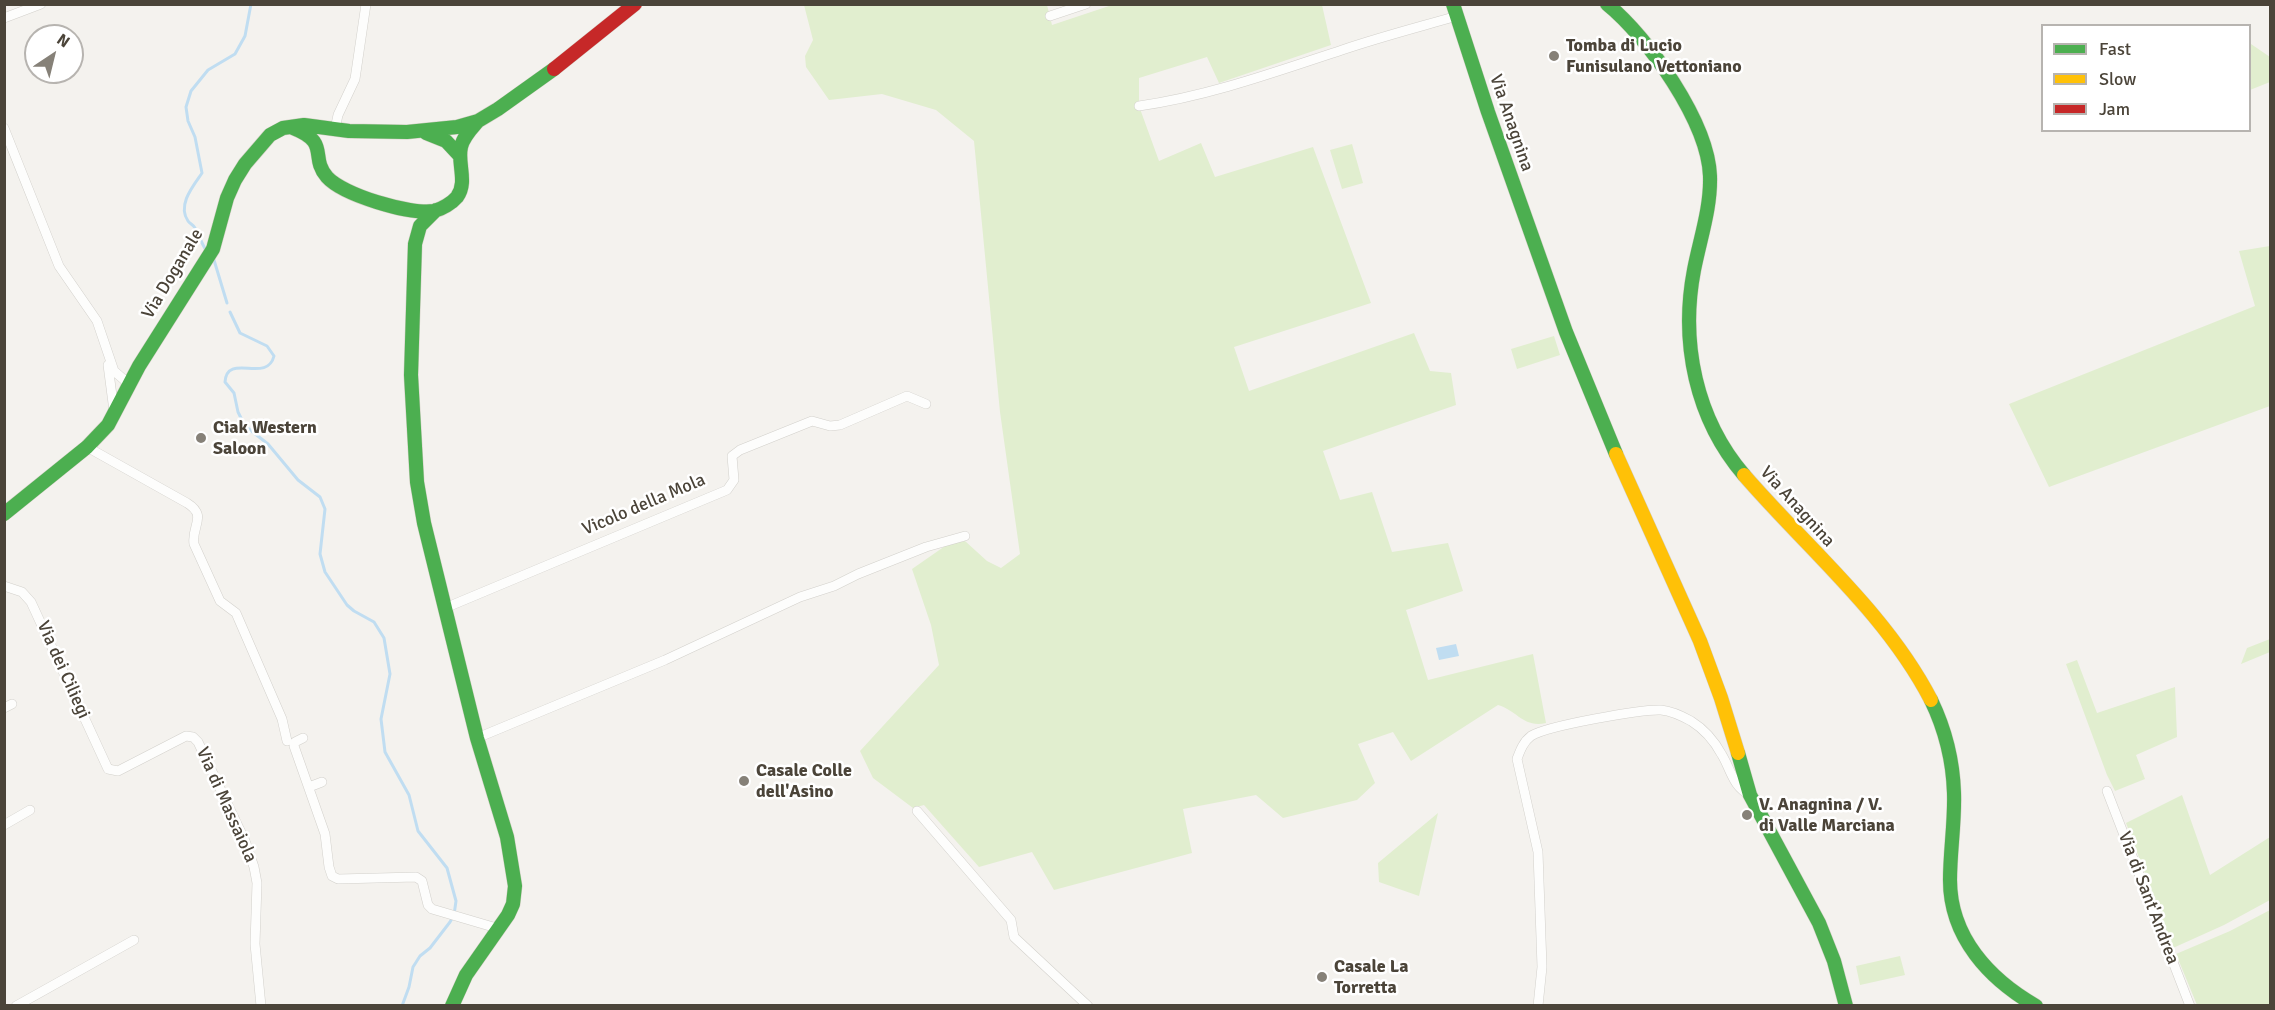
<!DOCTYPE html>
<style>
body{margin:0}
#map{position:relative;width:2275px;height:1010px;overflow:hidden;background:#f4f2ee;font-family:Signika,sans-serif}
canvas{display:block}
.frame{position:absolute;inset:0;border:6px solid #4b4439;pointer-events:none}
.legend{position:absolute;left:2041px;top:24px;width:210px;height:108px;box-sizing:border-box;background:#fff;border:2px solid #b7b4b0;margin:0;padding:8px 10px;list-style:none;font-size:18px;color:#4b4439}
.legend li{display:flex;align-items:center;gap:12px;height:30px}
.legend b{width:30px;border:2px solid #b7b4b0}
.north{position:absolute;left:24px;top:24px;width:60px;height:60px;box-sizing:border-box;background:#fff;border:2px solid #b7b4b0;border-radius:50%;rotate:35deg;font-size:16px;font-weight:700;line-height:24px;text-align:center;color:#4b4439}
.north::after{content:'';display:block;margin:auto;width:21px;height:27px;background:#868178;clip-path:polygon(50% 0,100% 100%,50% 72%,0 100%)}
</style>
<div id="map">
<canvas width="2275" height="1010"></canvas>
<div class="frame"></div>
<ul class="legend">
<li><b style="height:8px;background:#4caf50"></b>Fast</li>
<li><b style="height:8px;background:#ffc107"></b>Slow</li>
<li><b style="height:8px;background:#c62828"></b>Jam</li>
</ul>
<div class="north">N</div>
</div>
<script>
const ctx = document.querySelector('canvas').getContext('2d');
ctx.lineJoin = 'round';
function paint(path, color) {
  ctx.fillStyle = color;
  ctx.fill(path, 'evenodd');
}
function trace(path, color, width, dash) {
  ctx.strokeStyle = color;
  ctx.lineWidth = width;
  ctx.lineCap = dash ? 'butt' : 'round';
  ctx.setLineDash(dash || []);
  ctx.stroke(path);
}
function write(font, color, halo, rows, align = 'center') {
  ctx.font = font + ' Signika,sans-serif';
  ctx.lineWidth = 5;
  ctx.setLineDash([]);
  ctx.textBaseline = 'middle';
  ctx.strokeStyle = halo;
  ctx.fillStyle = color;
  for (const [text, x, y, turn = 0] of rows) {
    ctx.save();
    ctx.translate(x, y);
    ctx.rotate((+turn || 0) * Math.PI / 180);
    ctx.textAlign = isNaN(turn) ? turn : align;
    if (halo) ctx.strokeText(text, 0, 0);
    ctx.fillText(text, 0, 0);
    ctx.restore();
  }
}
paint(new Path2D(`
 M804 5H1047L1052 25 1112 5H1322L1331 45 1219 83 1207 57 1139 78V106L1159 161 1201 143 1215 177 1313 147 1371 303 1234 347 1249 391 1414 333 1430 371 1451 373 1456 405 1323 451 1340 500 1372 492 1392 552 1448 543 1463 591 1406 610 1428 680 1533 654 1546 723C1523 728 1518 711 1498 705L1411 761 1393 732 1358 744 1375 783 1357 800 1283 818 1256 795 1183 809 1192 853 1054 890 1032 852 979 867 924 805 913 808 873 778 860 751 939 665 931 625 912 569 948 544 965 541 987 561 1001 568 1020 554 1000 412 974 141 936 110 882 94 829 100 806 67 805 56 813 40Z
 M2251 44 2270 57V82L2250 90V45Z
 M1352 144 1363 183 1342 189 1330 150Z
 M2270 246V406L2049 487 2009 404 2255 306 2239 251Z
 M1554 336 1560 355 1517 369 1511 349Z
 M2270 639V652L2241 664 2247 648Z
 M2077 660 2097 713 2175 687 2177 737 2136 755 2145 779 2115 791 2107 775 2066 664Z
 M2182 795 2210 875 2270 837V900L2224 925 2173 948 2126 823Z
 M1438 813 1419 896 1379 882 1378 863Z
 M2270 910V1005H2197L2176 954 2230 931Z
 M1900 956 1905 975 1860 985 1856 966Z`), '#e1eecf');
paint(new Path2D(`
 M1456 644 1459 656 1439 660 1436 648Z`), '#c0ddf1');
trace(new Path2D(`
 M206 250C201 243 199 234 195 228 194 225 190 224 188 221 177 205 193 186 202 173L195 137 188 121 186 107 191 91 208 70 235 54 245 36 251 4
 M214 260 227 303
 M230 312 240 333 267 346 274 356C267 384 227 352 225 382L234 393 238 412 245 426 268 444 298 480 320 497 325 509 320 554 325 572 347 605 354 611 374 622 384 638 390 674 381 719 385 752 409 795 418 831 447 868 456 901 454 915 450 922 430 948 420 956 413 967 409 987 402 1006`), '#c0ddf1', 3);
const street = new Path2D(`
 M1050 16 1086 4
 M4 18 41 4
 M1139 106C1209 96 1275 72 1342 50 1380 37 1419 27 1457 16
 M4 128 59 266 97 321 114 371 129 384
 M335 129 338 115 355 79 366 4
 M108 365 114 411
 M87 447 187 503C208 516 191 526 194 544L220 601 236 613 282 719 287 741
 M4 586 22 592 31 602 108 769 118 771 186 736 193 737 198 742 245 841 254 867 257 883 255 944 261 1006
 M445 608 727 490 734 480 732 456 740 450 812 421 830 426 840 425 907 396 926 404
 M4 708 12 704
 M303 738 295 742 294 746 325 834 329 867 332 876 338 879 416 877 422 881 428 905 432 909 500 929
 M477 738 665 660 800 597 834 586 858 574 926 547 965 536
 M309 787 322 782
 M2107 791 2190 1006
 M917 811 1011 920 1014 937 1088 1006
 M4 825 30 810
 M16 1006 134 940
 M1538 1006 1542 967 1538 852 1517 759C1520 751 1523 742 1531 736 1546 726 1642 709 1661 710 1672 711 1682 716 1691 721 1704 729 1715 742 1722 755 1731 770 1733 787 1750 795`);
const fast = new Path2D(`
 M1453 4 1488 112 1566 332 1616 454
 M1607 4C1648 37 1708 122 1710 176 1711 208 1700 239 1694 270 1680 343 1696 419 1744 475
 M293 128C331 143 309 156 327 177 343 195 410 215 434 211 442 209 452 203 457 197 468 182 457 163 461 147 463 137 471 129 478 121
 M426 133 446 141 460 156
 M436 210 420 226 415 244 411 375 417 482 424 523 477 738 507 837 515 886 513 904 508 915 466 975 452 1006
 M4 514 87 447 108 425 139 366 213 249 227 198 235 180 245 164 270 135 283 128 304 125 349 131 407 132 457 127 478 121 498 109 554 69
 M1931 700C1945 729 1953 760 1954 793 1955 822 1950 851 1950 880 1950 937 1989 979 2036 1006
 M1738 753 1750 795 1819 923 1834 961 1846 1006`);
const slow = new Path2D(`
 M1616 454 1700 641 1721 698 1738 753
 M1744 475C1807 548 1886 613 1931 700`);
const jam = new Path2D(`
 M554 69 635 4`);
trace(street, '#d2d0cb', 10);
trace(fast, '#d3cfc5', 15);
trace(slow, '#d3cfc5', 15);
trace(jam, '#d3cfc5', 15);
trace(street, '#fdfdfc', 9);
trace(fast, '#4caf50', 14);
trace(slow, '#ffc107', 14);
trace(jam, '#c62828', 14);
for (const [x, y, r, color] of [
 [1554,56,6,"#868178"],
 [201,438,6,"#868178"],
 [744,781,6,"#868178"],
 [1747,815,6,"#868178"],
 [1322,977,6,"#868178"]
]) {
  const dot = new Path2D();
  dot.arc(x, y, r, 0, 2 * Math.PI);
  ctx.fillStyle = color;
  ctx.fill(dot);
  trace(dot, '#fff', 2);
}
write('bold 18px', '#4b4439', '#fff', [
 ["Tomba di Lucio",1566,46],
 ["Funisulano Vettoniano",1566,67],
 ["Ciak Western",213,428],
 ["Saloon",213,449],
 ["Casale Colle",756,771],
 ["dell'Asino",756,792],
 ["V. Anagnina / V.",1759,805],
 ["di Valle Marciana",1759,826],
 ["Casale La",1334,967],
 ["Torretta",1334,988]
], 'left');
write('18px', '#4b4439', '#fff', [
 ["Via Anagnina",1511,123,71],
 ["Via Doganale",173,274,-59],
 ["Vicolo della Mola",644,505,-23],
 ["Via Anagnina",1797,507,48],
 ["Via dei Ciliegi",63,670,66],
 ["Via di Massaiola",226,805,66],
 ["Via di Sant'Andrea",2148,898,69]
]);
</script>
